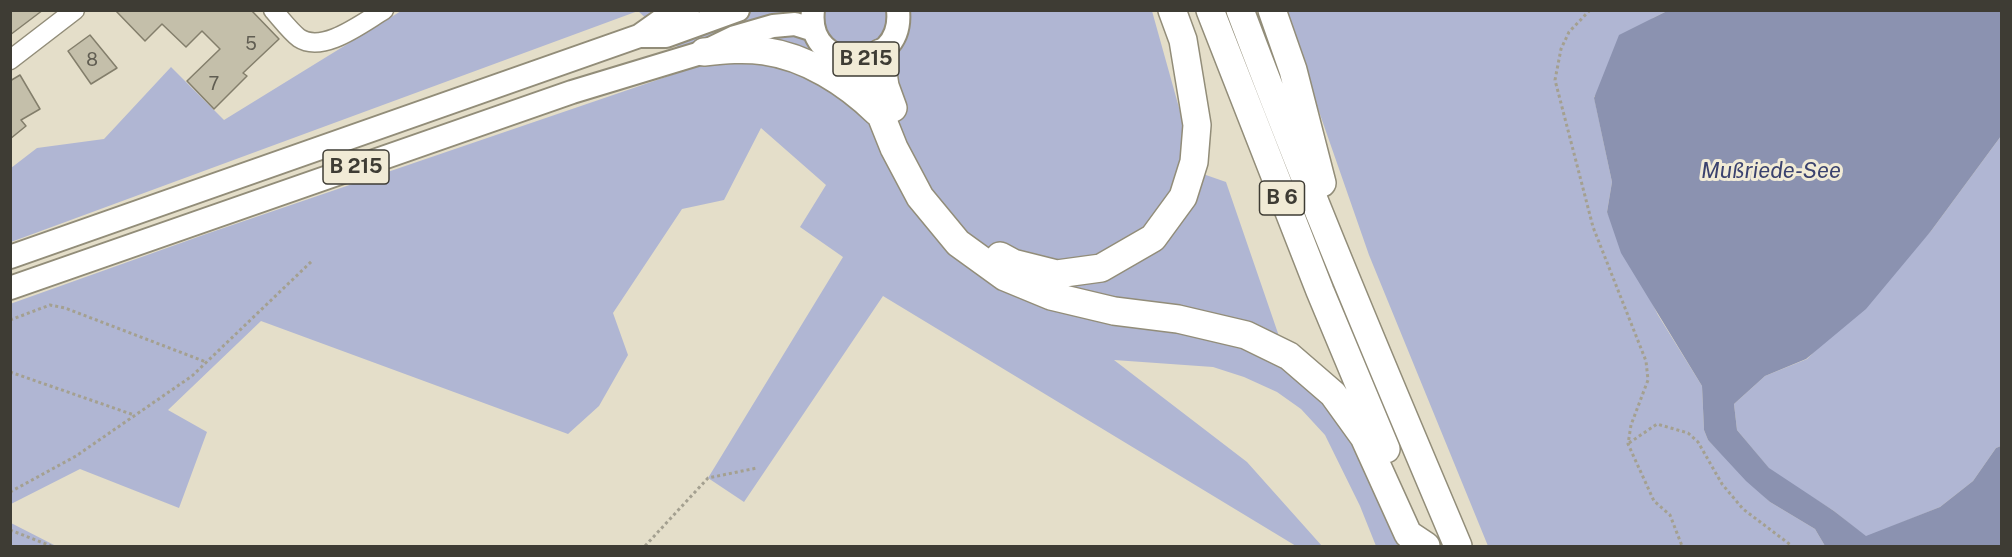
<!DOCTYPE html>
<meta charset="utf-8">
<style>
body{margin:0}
#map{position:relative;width:2012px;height:557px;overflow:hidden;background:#e4dec9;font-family:"Public Sans",sans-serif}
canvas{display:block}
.frame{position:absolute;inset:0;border:12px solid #3e3c34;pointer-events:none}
</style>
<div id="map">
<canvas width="2012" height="557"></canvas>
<div class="frame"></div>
</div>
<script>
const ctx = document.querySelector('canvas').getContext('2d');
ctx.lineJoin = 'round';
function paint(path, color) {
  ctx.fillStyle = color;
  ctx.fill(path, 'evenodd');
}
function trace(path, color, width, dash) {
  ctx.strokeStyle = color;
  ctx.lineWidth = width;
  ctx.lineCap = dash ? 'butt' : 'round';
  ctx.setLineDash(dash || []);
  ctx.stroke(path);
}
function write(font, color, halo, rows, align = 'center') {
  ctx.font = font + ' "Public Sans",sans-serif';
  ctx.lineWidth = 6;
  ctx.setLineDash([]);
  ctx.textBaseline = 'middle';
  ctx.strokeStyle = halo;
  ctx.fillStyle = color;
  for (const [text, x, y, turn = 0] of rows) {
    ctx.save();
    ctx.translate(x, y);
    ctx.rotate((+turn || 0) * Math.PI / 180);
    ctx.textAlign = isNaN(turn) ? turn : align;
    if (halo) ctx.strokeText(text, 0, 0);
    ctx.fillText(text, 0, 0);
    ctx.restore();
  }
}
paint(new Path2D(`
 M401 11H1152L1183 122 1180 166 1226 182 1293 377 1320 400 1345 432 1362 465 1398 546H1376L1360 506 1325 435 1301 409 1277 392 1244 377 1213 367 1114 360 1247 462 1322 546H1296L883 296 744 502 708 478 843 257 800 227 826 185 761 128 724 200 682 209 613 313 628 355 599 406 568 434 261 321 168 410 207 432 179 508 80 469 11 504 10 304 206 234 698 66 638 11 11 242V168L37 148 104 139 171 67 224 120Z
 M1284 11H1667L1653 18 1594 97 1612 182 1607 212 1658 315 1702 386 1704 430 1708 440 1770 502 1815 529 1825 546H1488L1369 255Z
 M2001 136V446L1996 448 1973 481 1940 507 1866 537 1834 511 1772 472 1737 430 1734 404 1765 376 1807 359 1931 231Z
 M10 523H11L56 546H11Z`), '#b0b6d3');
paint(new Path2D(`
 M1667 11H2001V136L1931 231 1866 309 1806 359 1765 376 1734 404 1737 430 1769 468 1834 511 1866 536 1940 507 1973 481 1996 448 2001 446V546H1825L1815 529 1770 502 1746 481 1708 440 1704 430 1702 386 1621 253 1607 212 1612 182 1594 98 1619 35Z`), '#8b92b0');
const building = new Path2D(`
 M10 10H43L10 35Z
 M115 10H251L279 39 243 73 247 76 214 109 187 81 220 49 202 31 186 47 162 24 145 41Z
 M90 35 117 68 91 84 68 51Z
 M20 75 40 109 21 120 26 126 10 139V81Z`);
paint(building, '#c4bfaa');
trace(building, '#837e6b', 1.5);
const minor = new Path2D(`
 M273 10C281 19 290 31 299 38 323 54 362 23 384 10
 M10 60 75 10`);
const major = new Path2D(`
 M813 10C805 75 905 76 898 10
 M639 36H666L738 10
 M10 257 639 36 663 19 688 10
 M10 288 572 92 704 52 735 37 773 26 795 24 814 30`);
const highway = new Path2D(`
 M1210 10 1320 291 1386 449
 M1240 10C1308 191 1383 369 1458 546
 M1272 10 1293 70 1322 183
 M704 52C724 50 744 48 764 51 807 57 847 83 877 112
 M880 53 885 86 893 108
 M855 61 870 88 894 148 920 197 958 243 1005 277 1051 296 1114 311 1178 319 1246 335 1289 356 1333 394 1364 437 1408 534 1426 546
 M1000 256 1013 263 1057 274 1101 268 1153 238 1183 197 1194 162 1197 125 1183 40 1172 10`);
trace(minor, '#928d79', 21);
trace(major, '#928d79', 26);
trace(highway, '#928d79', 30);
trace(new Path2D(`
 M1590 10 1569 32 1561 49 1555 80 1593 227 1646 361 1648 380 1631 425 1628 444 1654 501 1670 515 1682 546
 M10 320 50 305 65 308 206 362
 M10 372 134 415
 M1629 443 1657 424 1688 433 1698 442 1722 484 1743 509 1792 546
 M10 492 76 456 192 376 313 260
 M10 530 51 546
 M645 546 708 478 757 468`), '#a4a090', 3, [3, 3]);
trace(minor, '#fff', 18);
trace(major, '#fff', 22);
trace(highway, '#fff', 27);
write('18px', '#605d52', null, [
 ["5",251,44],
 ["8",92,60],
 ["7",214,84]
]);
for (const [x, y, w] of [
 [866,59,66],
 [356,167,66],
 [1282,198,45]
]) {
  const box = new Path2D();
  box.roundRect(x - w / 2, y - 17, w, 34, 4.5);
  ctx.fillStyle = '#f1ebd6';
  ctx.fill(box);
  trace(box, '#3e3c34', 1.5);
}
write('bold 20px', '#3e3c34', null, [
 ["B 215",866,59],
 ["B 215",356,167],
 ["B 6",1282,198]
]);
write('italic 22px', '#3a426e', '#f1ebd6', [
 ["Mußriede-See",1771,171]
]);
</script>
